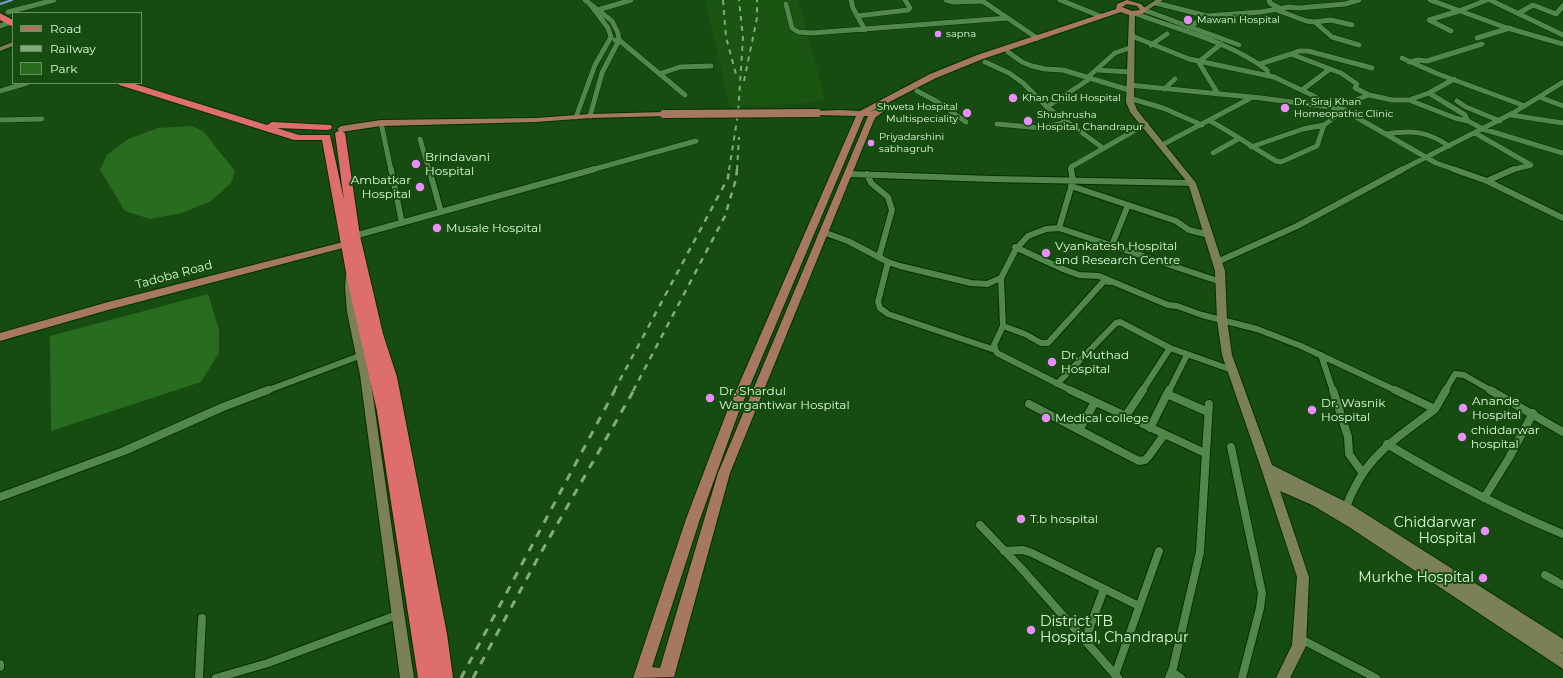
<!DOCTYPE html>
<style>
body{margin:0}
#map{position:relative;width:1563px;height:678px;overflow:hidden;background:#174c10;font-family:Montserrat,sans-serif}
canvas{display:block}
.legend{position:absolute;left:12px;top:12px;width:130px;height:72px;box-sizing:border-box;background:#174c10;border:1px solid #669260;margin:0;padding:5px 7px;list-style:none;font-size:12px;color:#ddfad9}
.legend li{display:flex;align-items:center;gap:8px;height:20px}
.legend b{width:20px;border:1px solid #669260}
</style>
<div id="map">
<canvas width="1563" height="678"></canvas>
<ul class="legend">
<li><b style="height:5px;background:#a67860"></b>Road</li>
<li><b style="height:5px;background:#82aa7c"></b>Railway</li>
<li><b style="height:11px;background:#286c20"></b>Park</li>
</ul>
</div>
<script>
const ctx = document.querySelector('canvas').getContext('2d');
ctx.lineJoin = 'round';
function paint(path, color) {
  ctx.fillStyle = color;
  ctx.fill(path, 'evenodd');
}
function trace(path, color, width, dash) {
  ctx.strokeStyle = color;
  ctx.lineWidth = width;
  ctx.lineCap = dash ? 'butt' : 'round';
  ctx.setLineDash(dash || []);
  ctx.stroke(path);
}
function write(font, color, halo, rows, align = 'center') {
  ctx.font = font + ' Montserrat,sans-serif';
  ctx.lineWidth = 4;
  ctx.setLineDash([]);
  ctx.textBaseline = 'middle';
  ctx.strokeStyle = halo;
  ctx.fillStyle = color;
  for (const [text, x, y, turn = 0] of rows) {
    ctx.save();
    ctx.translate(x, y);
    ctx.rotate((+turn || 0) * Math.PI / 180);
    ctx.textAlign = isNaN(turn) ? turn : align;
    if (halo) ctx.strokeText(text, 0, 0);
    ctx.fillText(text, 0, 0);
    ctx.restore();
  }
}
paint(new Path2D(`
 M705 0H798L825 98 806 103 730 107Z`), '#1a5612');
paint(new Path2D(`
 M191 126 203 131 235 171 231 183 211 201 182 213 150 219 125 211 100 170 107 155 128 139 158 128Z
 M208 294 219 330V353L201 382 51 431 50 336Z`), '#286c20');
trace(new Path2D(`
 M0 4 12 0`), '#75a1d9', 2);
const streetFar2 = new Path2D(`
 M585 0 612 21 618 33 619 40 602 73 590 116
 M851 0 853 8 865 30
 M946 0 953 2 982 1
 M981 0 1037 38
 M1060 0 1100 16
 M1269 0 1270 3 1281 9
 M1430 0 1504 27 1563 44
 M1490 0 1563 35
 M1156 3 1207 16 1261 12 1289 7 1299 8 1345 4 1359 0
 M786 4 792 28 798 32 812 33 1008 18
 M598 10 631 0
 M1144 10 1239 45
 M1277 10 1306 21 1315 22 1331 20 1352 25
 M8 12 54 0
 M1519 13 1533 5 1556 14 1563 6
 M1137 14C1181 31 1228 41 1267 70L1268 75
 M857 16 908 10 910 8 905 0
 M1315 22 1332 37 1359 45
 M0 26 11 22
 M1189 27 1207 16
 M1451 31 1429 20 1459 11 1487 0
 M1132 36 1189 59 1274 77 1314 96 1333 108 1342 109 1436 163 1456 170
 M1477 38 1510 28
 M615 40H619L685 95
 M1151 45 1167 34
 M1008 52 1022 62 1032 66 1045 69 1063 70 1129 90
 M1291 54 1299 51H1308L1372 68
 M1402 58 1438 74 1525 106
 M1198 61 1218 94
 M1200 61 1221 44
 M985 62 1009 73 1023 83 1047 107 1103 148
 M1409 62 1418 60 1427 61 1482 44
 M1260 64 1291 54 1330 69
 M1097 70 1130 72
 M659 74 680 67 711 66
 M1088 77 1115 53 1132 47
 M1129 85 1261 98 1329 107
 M1164 89 1175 79
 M1302 90 1330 69 1341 73 1357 84 1355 88 1369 95 1337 107
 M0 91 27 83
 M917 91 936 101 966 122
 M1429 93 1465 115 1468 121
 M1369 95 1392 100H1409L1455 118 1468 121 1483 129 1563 153
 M1129 98 1163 108 1202 125
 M1542 98 1563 106
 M1409 100 1429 93 1454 79
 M1457 101 1466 107 1500 121
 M1047 107 1091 78
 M1511 115 1563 123
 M576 117 595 65 611 37 608 28 590 4
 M0 120 42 119
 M1210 121C1233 133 1253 148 1276 161L1281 162 1317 146 1324 125 1345 110
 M381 123 391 170
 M997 124 1041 128 1067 122
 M1475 133 1531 165 1511 170
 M1386 134C1412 130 1427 131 1449 146
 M420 139 429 170
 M1162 145 1251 98
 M1251 147 1303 129 1324 125
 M1213 153 1238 139
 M591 170 696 141
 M1071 170V167L1146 124
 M1401 170 1513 113 1563 82`);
const streetFar1 = new Path2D(`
 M391 169 402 223
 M429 169 441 212
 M1453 169 1487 181 1563 218
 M849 174 992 179 1192 183
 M867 174 871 183 888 197 892 210 879 257
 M1487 181 1514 169
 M1071 186 1176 221 1189 230 1209 235
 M1059 228 1073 181 1071 169
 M823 232 848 241 888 262 900 266 971 283 987 284 1001 278 1016 249 1028 236 1046 229 1059 228 1221 282
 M354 236 595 169
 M1112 245 1128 205
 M1015 247 1063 269 1079 275 1099 276 1168 305 1177 306 1202 315 1257 329 1301 346 1397 391
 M888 262 878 302 880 308 888 314 995 350
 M1217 262 1297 226 1403 169
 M1001 278 1003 326 994 345 997 353 1072 391
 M1003 326 1025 334 1041 343H1048L1104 281 1110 282
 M1321 355 1333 391
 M1057 384 1116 323 1120 322 1170 348 1232 370
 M266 391 362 355
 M1142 391 1170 348
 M1169 391 1187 355
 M1445 391 1455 374 1464 375 1492 391`);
const street = new Path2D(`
 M1070 390 1205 453
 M1333 390 1348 437 1349 454 1362 472
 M1395 390 1435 409 1446 390
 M1490 390 1563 432
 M1167 394 1208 412
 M1029 404 1139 461 1145 460 1148 457 1164 435
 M1125 417 1143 390
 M1150 428 1169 390
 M1079 430 1095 402
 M1387 444C1444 478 1502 509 1563 534
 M1231 447 1262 593 1260 608 1242 678
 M0 497 124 451 223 407 268 390
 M1484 498 1509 458 1533 413
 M1345 512C1347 504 1350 496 1354 489 1372 451 1403 434 1435 409
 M980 525 1021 568 1118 678
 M1004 551 1023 550 1032 553 1139 606
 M1545 575 1563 585
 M1299 638 1376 678
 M1085 640 1104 589
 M0 664V667
 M1172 672 1181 678
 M1115 675 1159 551
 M199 678 202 618
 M216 678 268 663 397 615
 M1169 678 1173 668 1200 552 1209 404`);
const secondary = new Path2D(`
 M1156 0H1163L1146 11H1142V9Z
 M1132 12 1135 14 1134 102 1137 110 1196 183 1225 271 1227 320 1232 355 1272 465 1350 504 1563 639V653L1560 652 1563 654V669L1349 527 1312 505 1280 491 1309 577 1306 646 1290 678H1276L1292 645 1297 577 1261 468 1222 355 1217 320 1215 271 1188 183 1130 112 1126 102 1129 14Z
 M13 42V46L0 51V47Z
 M351 271 356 274C353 313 367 352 372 390 386 486 399 582 414 678H400L360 375 347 312 345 287 346 274Z`);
const primary = new Path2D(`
 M1127 0 1141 4 1147 10C1140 18 1130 16 1121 12L983 59 936 78 870 112 883 107 887 109 876 117 874 120 730 473 674 677 633 678 686 519 726 414 856 116 817 115H814L813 113 814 111 839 110 860 111 930 74 977 55 1116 9 1117 4ZM1127 4 1137 6 1140 10 1132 11 1122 7ZM864 116H868L718 473 660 668 652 667 700 519 738 414Z
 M664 112H667L668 114 667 116 590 118 536 122 381 126 341 132 337 129 341 126 381 120 536 118 590 114Z
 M355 239 358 240 360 242 358 244 108 310 0 341V333L108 302Z`);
const highway = new Path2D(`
 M0 13 13 20V27L0 20Z
 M117 83H132L267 125 272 122 331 125 332 127 331 129 327 130 277 128 299 135H330L344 200 335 133 340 130 345 133 360 236 383 334 397 377 447 634 453 678H418L377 411 348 283 322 140H294L119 85Z`);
trace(streetFar2, '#062f02', 6);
trace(streetFar1, '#062f02', 8);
trace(street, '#062f02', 10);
trace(secondary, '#062f02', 2);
trace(primary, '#062f02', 2);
trace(highway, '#062f02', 2);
trace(streetFar2, '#52874b', 5);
trace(streetFar1, '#52874b', 6);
trace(street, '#52874b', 8);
paint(secondary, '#7c8056');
paint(primary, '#a67860');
paint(highway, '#de6e6e');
trace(new Path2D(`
 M723 0 726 37 737 78
 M744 81 757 18V0
 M729 170 738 114 743 38 739 0
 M737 170 739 137`), '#82aa7c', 2, [5, 5]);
trace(new Path2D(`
 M614 391 728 178 729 169
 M633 391 725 216 736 179 737 169`), '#82aa7c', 2.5, [6, 6]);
trace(new Path2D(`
 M461 678 615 390
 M473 678 539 556 634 390`), '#82aa7c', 3, [8, 8]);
const primaryBridge = new Path2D(`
 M664 114 817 113`);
trace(primaryBridge, '#062f02', 10, []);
trace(primaryBridge, '#a67860', 8);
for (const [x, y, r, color] of [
 [1188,20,5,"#eb8dfc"],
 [938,34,4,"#eb8dfc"],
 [1013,98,5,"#eb8dfc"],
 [1285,108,5,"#eb8dfc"],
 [967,113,5,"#eb8dfc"],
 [1028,121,5,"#eb8dfc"],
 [871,143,4,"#eb8dfc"],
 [416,164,5,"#eb8dfc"],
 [420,187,5,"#eb8dfc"],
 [437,228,5,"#eb8dfc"],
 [1046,253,5,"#eb8dfc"],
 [1052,362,5,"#eb8dfc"],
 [710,398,5,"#eb8dfc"],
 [1463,408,5,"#eb8dfc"],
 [1312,410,5,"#eb8dfc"],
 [1046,418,5,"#eb8dfc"],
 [1462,437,5,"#eb8dfc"],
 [1021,519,5,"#eb8dfc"],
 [1485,531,5,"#eb8dfc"],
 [1483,578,5,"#eb8dfc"],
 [1031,630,5,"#eb8dfc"]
]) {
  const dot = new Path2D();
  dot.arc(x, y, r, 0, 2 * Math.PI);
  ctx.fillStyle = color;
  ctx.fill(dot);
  trace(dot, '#174c10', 1.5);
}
write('10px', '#ddfad9', '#174c10', [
 ["Mawani Hospital",1197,20],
 ["sapna",946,34],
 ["Khan Child Hospital",1022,98],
 ["Dr. Siraj Khan",1294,102],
 ["Homeopathic Clinic",1294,114],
 ["Shweta Hospital",958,107,"right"],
 ["Multispeciality",958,119,"right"],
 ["Shushrusha",1037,115],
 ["Hospital, Chandrapur",1037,127],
 ["Priyadarshini",879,137],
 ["sabhagruh",879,149]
], 'left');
write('12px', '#ddfad9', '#174c10', [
 ["Brindavani",425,157],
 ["Hospital",425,171],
 ["Ambatkar",411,180,"right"],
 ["Hospital",411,194,"right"],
 ["Musale Hospital",446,228],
 ["Vyankatesh Hospital",1055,246],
 ["and Research Centre",1055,260],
 ["Dr. Muthad",1061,355],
 ["Hospital",1061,369],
 ["Dr. Shardul",719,391],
 ["Wargantiwar Hospital",719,405],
 ["Anande",1472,401],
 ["Hospital",1472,415],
 ["Dr. Wasnik",1321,403],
 ["Hospital",1321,417],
 ["Medical college",1055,418],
 ["chiddarwar",1471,430],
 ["hospital",1471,444],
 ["T.b hospital",1030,519]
], 'left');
write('12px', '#ddfad9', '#174c10', [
 ["Tadoba Road",174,275,-15]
]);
write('14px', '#ddfad9', '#174c10', [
 ["Chiddarwar",1476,523],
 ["Hospital",1476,539],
 ["Murkhe Hospital",1474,578],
 ["District TB",1040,622,"left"],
 ["Hospital, Chandrapur",1040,638,"left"]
], 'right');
</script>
